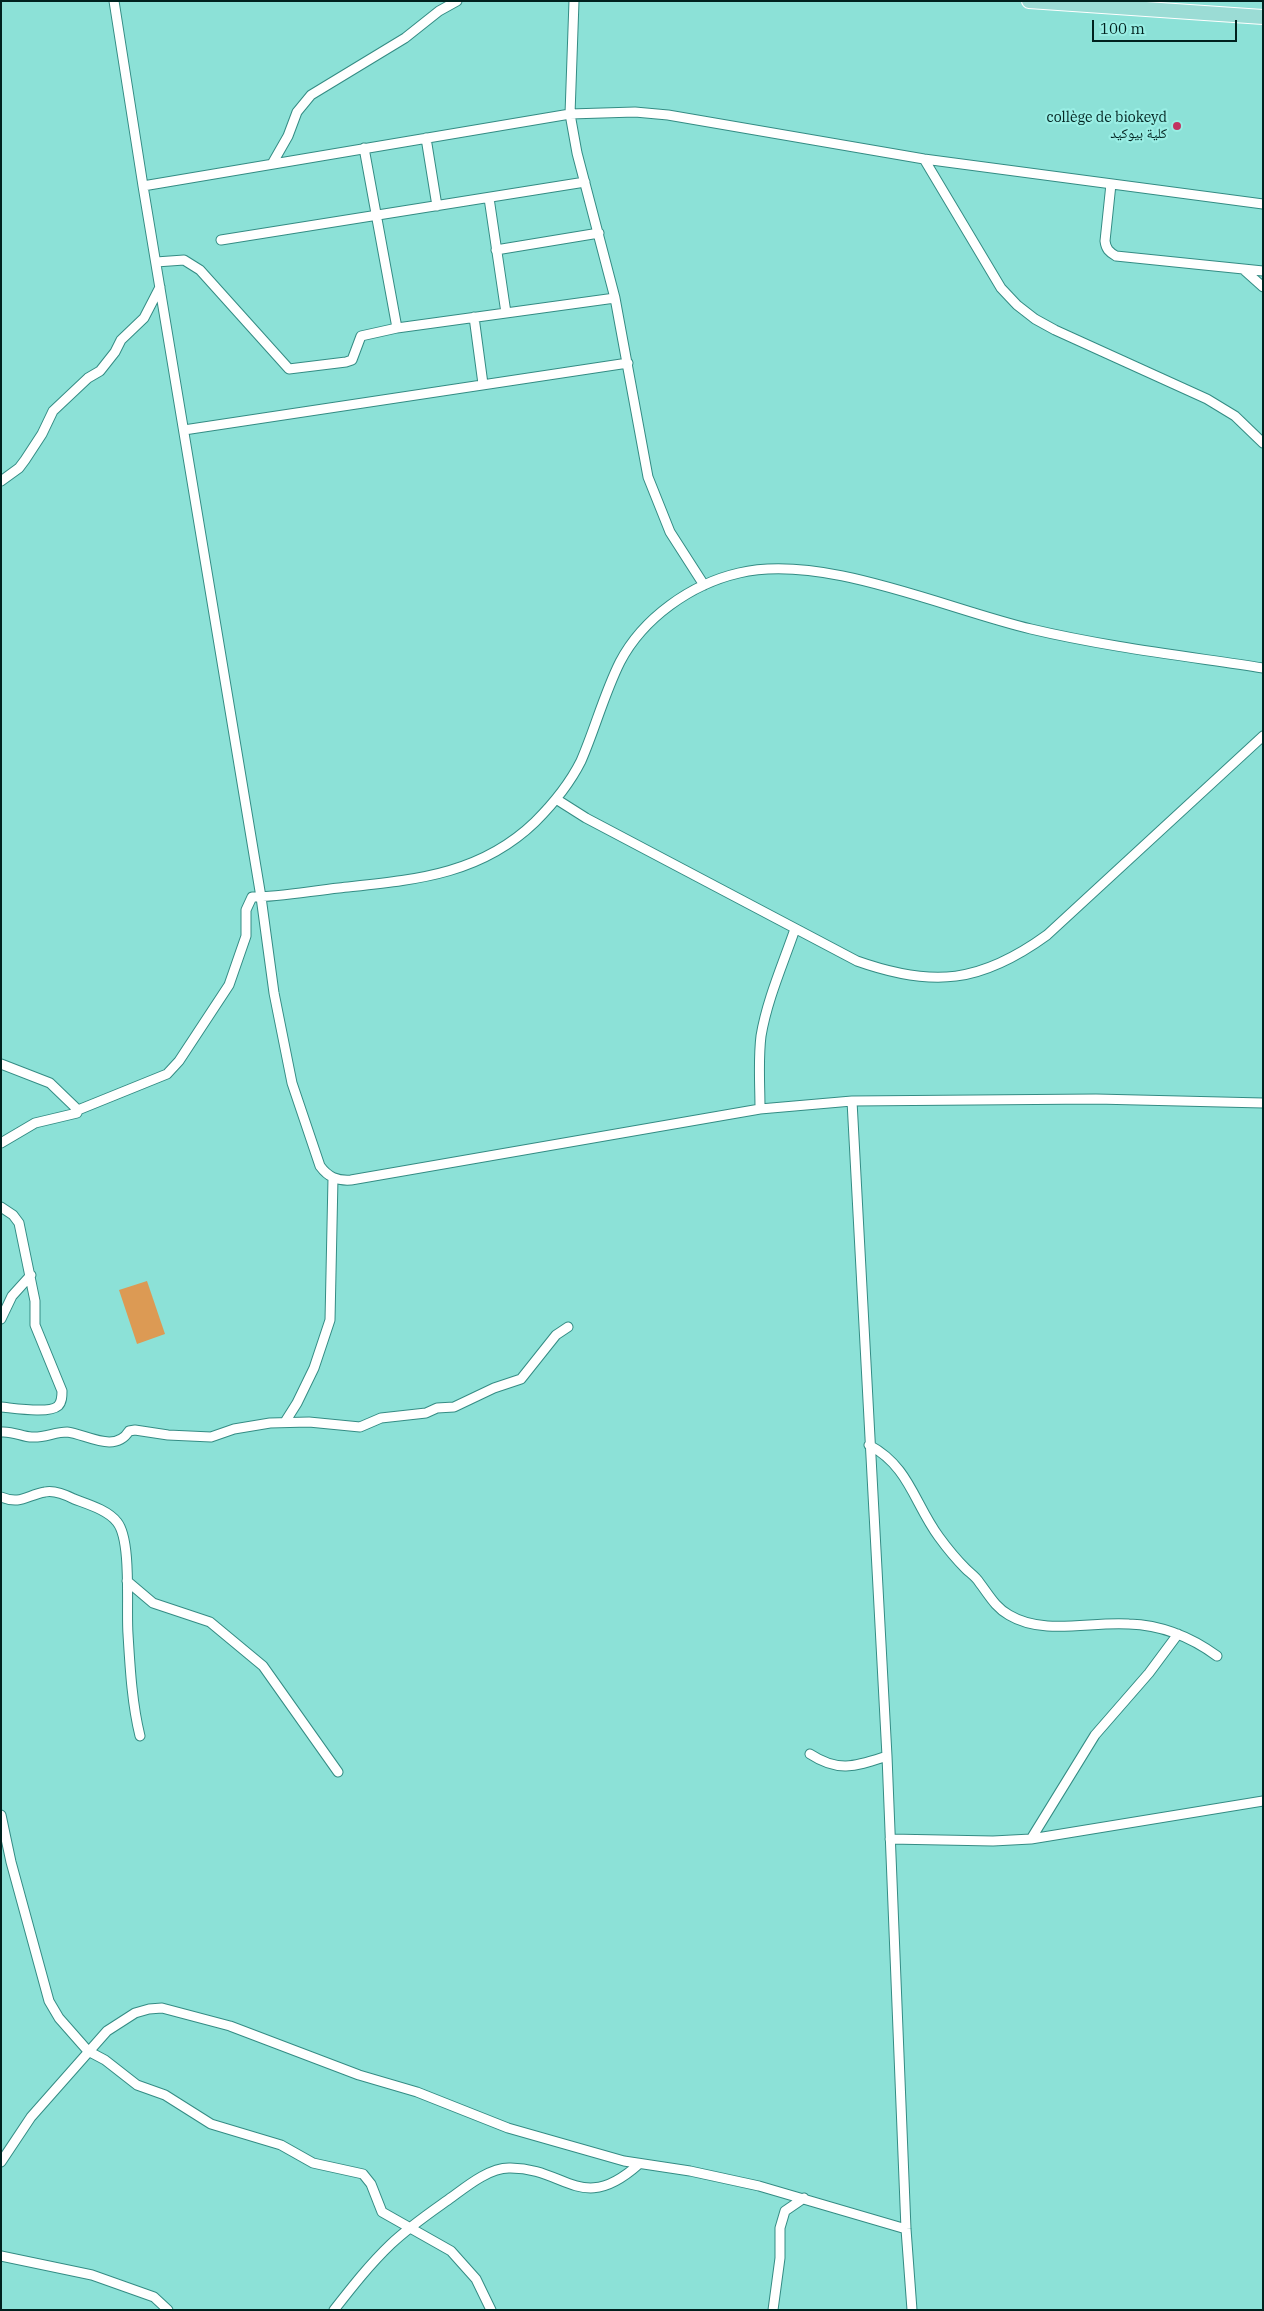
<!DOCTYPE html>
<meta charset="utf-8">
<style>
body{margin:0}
#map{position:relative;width:1264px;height:2311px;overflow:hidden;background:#8ce1d7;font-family:"IBM Plex Serif",serif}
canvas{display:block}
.frame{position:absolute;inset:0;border:2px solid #00211e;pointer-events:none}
.scale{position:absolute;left:1092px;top:20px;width:145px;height:22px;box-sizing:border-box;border:2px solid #00211e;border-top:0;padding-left:6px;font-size:15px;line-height:18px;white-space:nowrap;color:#00211e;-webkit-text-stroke:4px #99eee4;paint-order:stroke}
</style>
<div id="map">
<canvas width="1264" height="2311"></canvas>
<div class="frame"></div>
<div class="scale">100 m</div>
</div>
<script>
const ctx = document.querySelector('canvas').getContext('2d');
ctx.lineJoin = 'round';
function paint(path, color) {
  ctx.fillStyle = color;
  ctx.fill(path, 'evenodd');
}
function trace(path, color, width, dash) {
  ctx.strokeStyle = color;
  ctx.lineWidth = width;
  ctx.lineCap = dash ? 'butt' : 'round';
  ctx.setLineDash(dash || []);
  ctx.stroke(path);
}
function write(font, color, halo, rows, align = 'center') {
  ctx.font = font + ' "IBM Plex Serif","Noto Naskh Arabic",serif';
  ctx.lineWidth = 4.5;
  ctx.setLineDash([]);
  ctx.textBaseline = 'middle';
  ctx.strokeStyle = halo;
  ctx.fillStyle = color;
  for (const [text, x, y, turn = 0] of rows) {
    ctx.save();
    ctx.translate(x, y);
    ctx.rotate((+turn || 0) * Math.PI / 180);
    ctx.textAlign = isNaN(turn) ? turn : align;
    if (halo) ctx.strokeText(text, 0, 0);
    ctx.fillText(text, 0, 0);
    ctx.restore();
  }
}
paint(new Path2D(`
 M147 1281 165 1334 137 1344 119 1290Z`), '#dc9a54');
const minor = new Path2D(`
 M114 1 143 186 261 897 274 993 292 1083 320 1166C328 1177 337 1181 351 1180L760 1109 852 1101 1096 1099 1263 1103
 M574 1 570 114 577 153 615 298 648 477 670 532 704 585
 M426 138 437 206
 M364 148 397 328
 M924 159 1001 288 1017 305 1035 319 1055 330 1207 399 1235 416 1263 443
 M272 164 288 136 297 112 311 95 405 38 439 11 457 1
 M1111 184 1105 241C1106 249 1109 252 1116 256L1263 271
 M143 186 570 114 635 112 668 115 924 159 1263 204
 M489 198 506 313
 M221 240 585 182
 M496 250 599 233
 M156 262 184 260 200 270 289 369 346 362 352 360 361 336 397 328 615 298
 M1244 270 1263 287
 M474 317 483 384
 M184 430 628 363
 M1 481 19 468 25 460 42 434 53 411 88 378 100 371 115 352 121 340 144 318 160 287
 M556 799 586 818 857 961C933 988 981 983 1047 935L1263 736
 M1 1064 50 1083 78 1110
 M852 1101 887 1756 906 2229 912 2310
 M760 1109C760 1085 758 1060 761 1036 767 1000 783 964 795 929
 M1 1143 35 1123 77 1113 78 1110 167 1074 179 1061 229 985 246 936V910L252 897C281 897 310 891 339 888 412 880 479 876 535 822 553 804 570 783 581 761 595 729 604 694 620 662 643 618 691 584 739 573 823 553 946 609 1031 629 1107 647 1185 656 1263 668
 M1 1207 13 1215 19 1223 35 1301V1325L62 1391C62 1396 62 1402 58 1406 49 1414 13 1408 1 1407
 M1 1319 12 1296 31 1275
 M285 1422 297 1403 314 1368 330 1320 333 1178
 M1 1432C14 1431 22 1437 32 1437 44 1438 55 1432 67 1432 86 1434 115 1454 129 1431L135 1430 168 1435 211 1437 234 1429 270 1423 309 1422 360 1427 381 1418 426 1413 437 1408 454 1407 494 1388 521 1379 556 1335 568 1327
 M869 1445C909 1466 914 1503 939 1537 947 1548 956 1559 966 1569 970 1573 976 1577 979 1582 989 1595 995 1607 1009 1615 1044 1636 1091 1621 1129 1624 1162 1625 1191 1637 1217 1656
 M1 1497C21 1505 27 1495 45 1492 54 1490 66 1495 74 1499 87 1504 108 1510 117 1522 132 1540 126 1609 128 1634 130 1667 132 1704 140 1736
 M127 1581 153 1603 210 1622 263 1666 338 1772
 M810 1754C839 1773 856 1766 887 1756
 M1 1815 11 1862 49 2001 59 2018 88 2051 105 2060 137 2085 165 2095 211 2124 281 2145 313 2163 363 2174 371 2184 382 2212 451 2251 476 2279 491 2310
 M890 1839 993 1841 1031 1839 1263 1801
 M1031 1839 1095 1735 1149 1673 1178 1634
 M1 2162 31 2117 107 2031 135 2013 149 2009 162 2008 230 2026 359 2075 417 2092 508 2128 624 2161 690 2171 759 2186 906 2229
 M1 2256 92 2275 154 2297 168 2310
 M334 2310C352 2287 370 2264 391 2244 410 2226 431 2212 452 2197 467 2186 489 2168 509 2168 566 2167 581 2216 639 2164
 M773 2310 780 2258V2228L785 2211 804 2198`);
const primary = new Path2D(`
 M1029 1 1263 17`);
trace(minor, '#348c84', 11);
trace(primary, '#fff', 16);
trace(minor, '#fff', 9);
trace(primary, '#9bdcd5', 14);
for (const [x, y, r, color] of [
 [1177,126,5,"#c23461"]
]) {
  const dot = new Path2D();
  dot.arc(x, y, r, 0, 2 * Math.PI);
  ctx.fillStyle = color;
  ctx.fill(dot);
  trace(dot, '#99eee4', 2);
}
write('14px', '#00211e', '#99eee4', [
 ["collège de biokeyd",1167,118],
 ["كلية بيوكيد",1167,134]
], 'right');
</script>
